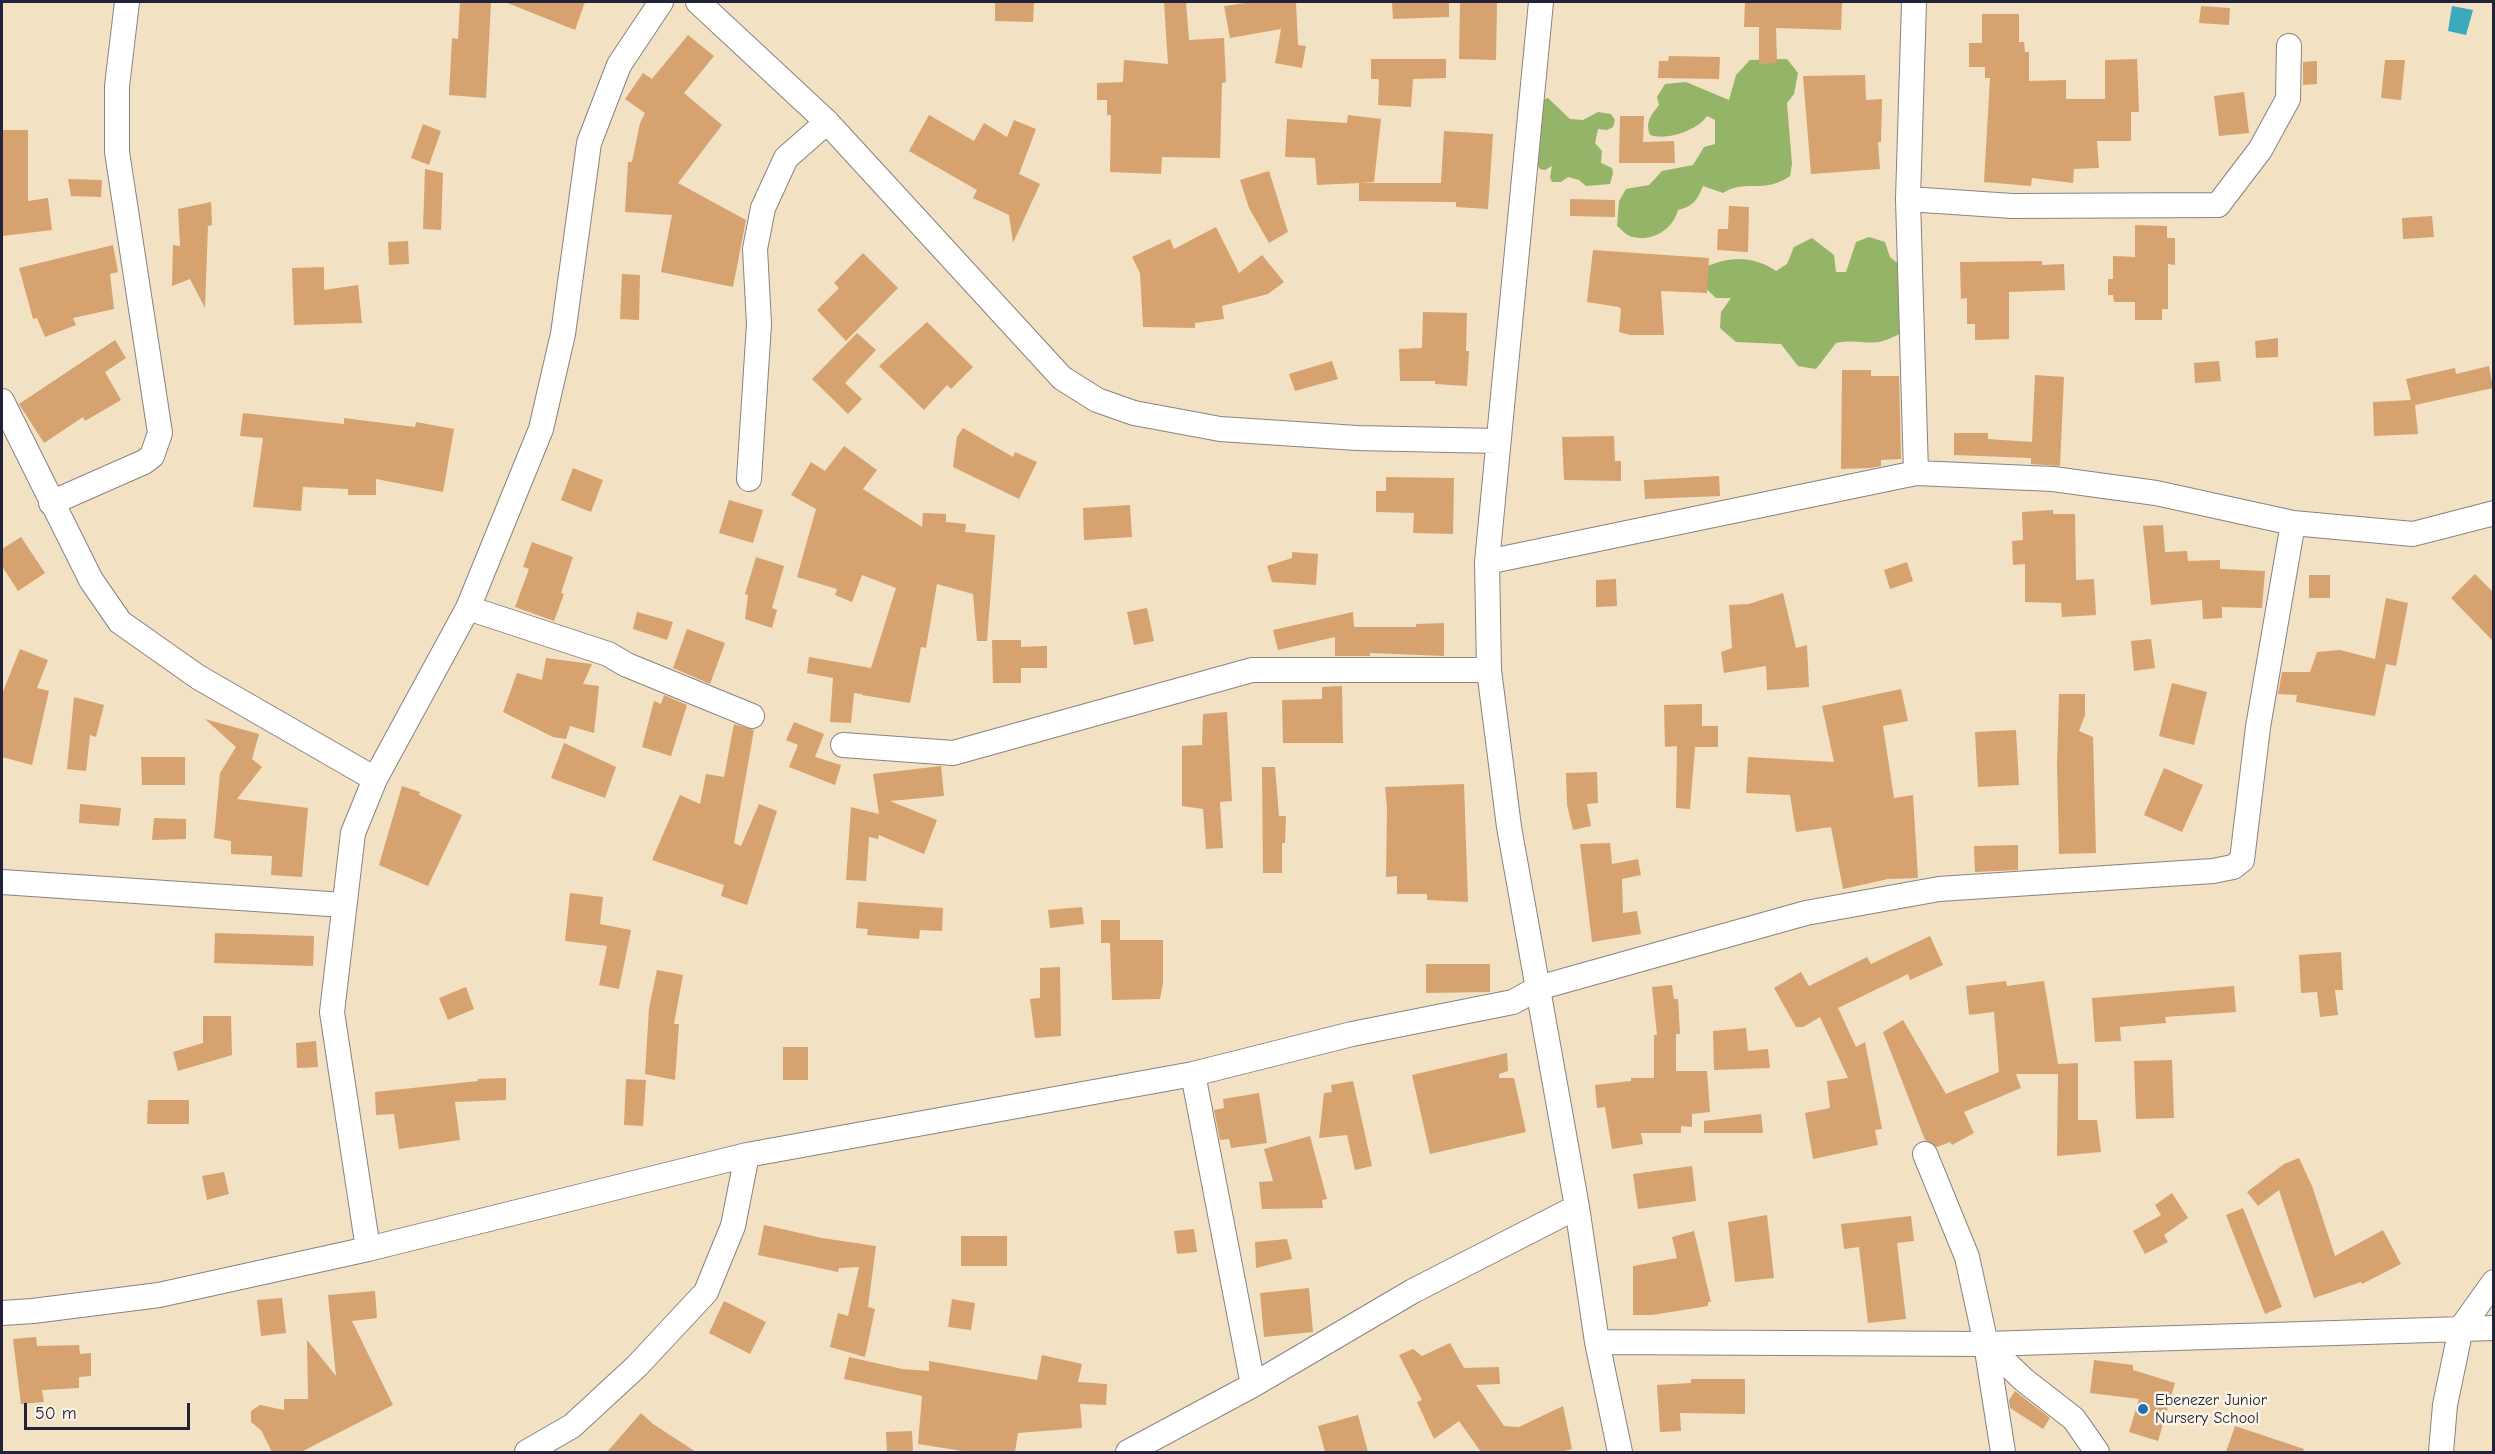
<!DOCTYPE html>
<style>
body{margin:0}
#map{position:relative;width:2495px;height:1454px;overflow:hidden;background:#f3e1c4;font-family:"Comic Neue",sans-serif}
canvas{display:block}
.frame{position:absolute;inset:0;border:3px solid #22223b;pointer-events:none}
.scale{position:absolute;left:24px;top:1403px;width:166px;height:27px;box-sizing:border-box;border:3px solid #22223b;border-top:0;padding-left:8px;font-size:18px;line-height:21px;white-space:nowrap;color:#22223b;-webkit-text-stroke:4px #fcf5e5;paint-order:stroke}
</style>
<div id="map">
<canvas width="2495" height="1454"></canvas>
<div class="frame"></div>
<div class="scale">50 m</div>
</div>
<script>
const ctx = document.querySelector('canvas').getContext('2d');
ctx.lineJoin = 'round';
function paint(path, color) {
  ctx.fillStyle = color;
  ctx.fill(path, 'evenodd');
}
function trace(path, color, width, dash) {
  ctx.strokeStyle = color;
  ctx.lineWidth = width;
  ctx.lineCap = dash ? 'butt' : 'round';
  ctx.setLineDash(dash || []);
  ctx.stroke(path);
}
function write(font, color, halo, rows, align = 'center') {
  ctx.font = font + ' "Comic Neue",sans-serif';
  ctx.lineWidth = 5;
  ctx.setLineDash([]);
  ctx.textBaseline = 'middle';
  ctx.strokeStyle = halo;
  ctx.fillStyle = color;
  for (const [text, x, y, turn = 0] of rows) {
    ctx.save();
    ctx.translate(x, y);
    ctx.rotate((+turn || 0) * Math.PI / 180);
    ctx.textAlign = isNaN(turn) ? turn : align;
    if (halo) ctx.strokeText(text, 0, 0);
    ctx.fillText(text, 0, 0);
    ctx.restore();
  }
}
paint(new Path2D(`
 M1787 59 1798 73 1794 94 1787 103 1792 164 1790 176C1763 195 1747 178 1723 193L1703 186C1697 200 1694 206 1678 210 1673 229 1653 242 1633 237 1627 236 1622 230 1617 226L1619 201 1626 189 1649 185 1662 171 1693 165 1704 147 1715 144V120L1707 116C1698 130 1667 141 1650 135 1645 122 1651 115 1659 105L1657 97 1665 84 1686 82 1729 100 1736 75 1750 60Z
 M1548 98 1570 119 1583 120 1598 112 1611 114 1615 120 1613 127 1607 130 1598 129 1595 143 1602 151 1601 163 1612 168 1613 173 1610 184 1586 186 1579 180 1568 177 1561 182H1552L1550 177 1552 166 1545 170 1540 169 1535 162 1543 100Z
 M1869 237 1885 242 1890 257 1905 269 1901 333C1869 351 1865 337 1836 343L1816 369 1798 366 1781 344 1736 342 1720 328 1721 312 1731 298H1716L1699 282 1702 269C1727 256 1752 255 1776 271L1787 264 1794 247 1812 238 1834 255 1836 272H1846L1856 242Z`), '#94b568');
paint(new Path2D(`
 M2452 6 2473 10 2466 35 2448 31Z`), '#3da9bc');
paint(new Path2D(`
 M460 2 491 3 486 98 449 95 452 38 458 39Z
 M505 2H585L575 30Z
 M995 2H1034L1033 22 995 21Z
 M1164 2H1186L1189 40 1224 38 1226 82 1222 83 1220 158 1162 157 1161 174 1110 172 1111 115H1107V100H1097V83L1123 82 1124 60 1168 64Z
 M1253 2H1296L1298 45 1306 46 1302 68 1275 63 1281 29 1230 38 1224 6Z
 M1392 2H1449V17L1393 19Z
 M1460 2H1497L1496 60 1459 59Z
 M1745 2H1842L1841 30 1776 28 1777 63 1759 64V27H1744Z
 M2201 6 2230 8 2229 25 2199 23Z
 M1982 14H2019V42H2024L2025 52H2029V81L2066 80V99H2105V60L2137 59 2139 112H2131V141H2097L2099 168 2074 169 2073 183 2032 178 2031 186 1984 182 1990 78H1985V67H1969V43H1982Z
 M688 35 714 56 684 93 722 125 678 183 746 220 733 287 661 272 672 215 625 212 628 162H632L640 123 645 113 625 99 643 73 652 79Z
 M1669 56 1720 57 1719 79 1658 78 1659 61H1668Z
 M1371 59H1446V78L1413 79 1411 107 1378 105 1379 82 1378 79H1371Z
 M2385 60H2405L2401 100 2381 98Z
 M2317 61V84L2303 85V62Z
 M1865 75 1866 100 1882 99 1881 142H1878L1880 169 1811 174 1803 76Z
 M2244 92 2249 133 2219 136 2214 96Z
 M929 115 974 141 984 123 1007 137 1014 120 1036 129 1019 174 1040 184 1013 243 1009 215 973 198 977 190 909 151Z
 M1348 115 1381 119 1374 182 1360 183H1441L1444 131 1493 134 1488 209 1456 207V202L1359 201V183L1317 185 1315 158 1285 157 1287 119 1347 123Z
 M1620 116H1644L1643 142 1674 141 1675 163H1619Z
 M423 124 441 131 429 165 411 158Z
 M2 130H28V201L48 198 52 230 2 236Z
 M425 169 443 173 441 230 423 229Z
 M1269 171 1288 232 1269 243 1249 208 1240 180Z
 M68 179 102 180 101 197 71 196Z
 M1570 199 1615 200V217L1570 216Z
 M211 202 212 225 208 226 205 308 190 279 172 286 173 245 180 246 178 209Z
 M1729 206 1749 207 1748 252 1717 250 1718 229H1728Z
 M2432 216 2434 237 2403 239 2402 218Z
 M2135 225 2167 226V238H2175V265L2168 264V309H2162V320H2135V302H2114L2113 295H2108V279H2113V256L2135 257Z
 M1216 227 1239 273 1262 255 1284 282 1268 294 1222 306 1224 319 1195 323V328L1143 327 1140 273 1132 257 1170 239 1174 249Z
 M408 241 409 264 389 265 388 242Z
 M113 245 118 272 110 274 114 309 73 318 76 325 45 337 37 318 33 319 19 268Z
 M1593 250 1709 258 1707 293 1661 291 1664 335H1630L1619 332 1621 310 1619 307 1587 302Z
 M863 253 898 288 846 341 817 310 839 288 834 283Z
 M2042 261V265L2064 264 2065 290 2009 292V339L1975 340V324H1967V298L1961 299 1960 262Z
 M324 267V290L358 285 362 323 294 325 292 268Z
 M622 274 640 275 639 320 620 319Z
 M1423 312 1467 313 1466 351H1469L1467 386 1435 384V381H1400L1399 349 1422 348Z
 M927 322 973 367 951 389 947 385 924 410 879 366Z
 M857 333 876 350 845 383 862 399 848 414 812 379Z
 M2278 338V357L2256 358 2255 341Z
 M115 340 126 358 105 372 121 400 85 421 83 417 44 443 19 404Z
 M1332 361 1338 379 1295 391 1289 374Z
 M2219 361 2221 381 2195 383 2194 363Z
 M2489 366 2493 388 2415 405 2418 434 2374 436 2373 402 2411 400 2406 379 2455 368 2456 374Z
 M1842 370H1871V376H1899L1901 459 1881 460V466L1870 468 1841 469Z
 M2035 375 2064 377 2060 466 2031 464V458L1954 455V433H1988V439L2032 442Z
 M243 413 344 424V418L415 427 416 422 454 429 443 492 376 479V495H348V489L303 487 301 511 253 507 263 438 240 436Z
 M963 428 1013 457 1015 452 1037 462 1019 499 953 467 957 437Z
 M1614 436 1615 461H1621V481L1564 480 1562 437Z
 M844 446 877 470 863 489 922 527 923 513 946 514V522L966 524 965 532 995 535 987 641H977L973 594 937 584 926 648 921 647 910 703 862 695 861 692V694L854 693 851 723 830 722 833 678 807 673 809 657 871 668 896 588 862 575 852 602 835 595 837 589 797 577 816 509 791 495 811 462 825 471Z
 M573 468 603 480 591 512 561 500Z
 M1719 476 1720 496 1645 499 1644 480Z
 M1386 477 1454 478 1453 534 1413 533 1414 513 1376 512V491H1386Z
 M729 500 763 510 753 543 719 533Z
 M1130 505 1132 537 1084 540 1083 508Z
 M2053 510V514H2075L2076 580 2094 579 2096 615 2062 617 2061 603 2025 602V564L2013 565 2012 541 2023 540 2022 512Z
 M2163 525 2165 552 2187 551 2188 561 2220 560V569L2265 571 2262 608 2222 607V618L2203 619 2202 600 2151 605 2143 526Z
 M21 537 45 573 18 591 2 566V549Z
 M532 542 573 557 561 593 564 594 554 621 515 607 529 569 523 567Z
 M1292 552 1318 554 1316 585 1272 582 1267 566 1292 558Z
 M756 557 784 566 772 608 777 610 772 628 745 619 748 595 745 594Z
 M1907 562 1913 581 1890 589 1884 570Z
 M2475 574 2493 592V641L2451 598Z
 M2309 575H2330V598H2309Z
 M1616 579 1617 606 1596 607V580Z
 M1783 593 1796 648 1807 645 1809 687 1767 690 1766 666 1724 673 1721 652 1732 648 1729 605 1749 604Z
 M2386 598 2408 603 2396 666 2386 664 2375 716 2296 702 2297 695 2278 694 2282 672H2310L2317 652 2340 650 2375 659Z
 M1147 608 1154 641 1134 645 1127 612Z
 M637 612 673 622 667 640 633 629Z
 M1353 612 1354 627H1416V624L1444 623V656L1370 653V656H1335V637L1278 650 1273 630Z
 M687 629 725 643 710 684 673 668Z
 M2151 639 2155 668 2134 671 2131 641Z
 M992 640H1021V647L1047 646V668H1021V683H993Z
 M20 649 48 660 37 688 49 691 32 765 2 757V694Z
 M546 658 592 664 583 684 599 686 594 733 570 726 566 739 553 737 503 712 517 673 542 680Z
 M2172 683 2207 692 2194 745 2159 736Z
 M1342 686 1343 743H1283L1282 700 1322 699V687Z
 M1901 689 1908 721 1883 726 1894 798 1913 795 1918 878 1888 879 1843 889 1831 827 1796 832 1790 795 1746 793 1748 757 1834 762 1822 706Z
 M2059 694H2085V715L2079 731 2093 737 2096 853 2059 854 2057 765Z
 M664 695 687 705 671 756 642 747 654 701 661 704Z
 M74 697 104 705 96 737 90 735 86 771 67 769Z
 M1702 704V726H1718V747H1695L1690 809 1676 808 1677 746 1665 747 1664 705Z
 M1227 712 1232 801 1220 802 1223 848 1206 849 1203 809 1182 806V746L1202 745 1203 714Z
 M205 719 259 734 252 759 262 767 237 799 308 808 302 877 271 875 272 856 231 854V841L214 838 220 773 236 747Z
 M794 722 824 734 815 757 841 765 835 785 789 767 798 745 786 740Z
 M734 724 754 730 734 843 741 846 759 804 777 811 747 905 721 896 724 885 652 860 680 795 700 804 706 774 724 777Z
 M2016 730 2019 785 1978 787 1975 732Z
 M564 743 616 767 605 798 551 778Z
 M141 757H185V785H142Z
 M941 766 944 796 890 801 937 820 924 854 879 835 878 839 869 837 866 881 846 880 851 807 879 814 873 774Z
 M1262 767H1275L1279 816H1286L1285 843H1282V873H1263Z
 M2164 768 2203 785 2182 832 2144 815Z
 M1597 772 1598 803 1587 804 1591 826 1573 830 1567 805 1566 773Z
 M1464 784 1468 902 1427 900V894H1397V876L1386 877 1387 807 1385 787Z
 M402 786 420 792 419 795 462 815 428 886 379 865Z
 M80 804 121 808 119 826 79 823Z
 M154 818 186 819V839L152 840Z
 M1610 843 1612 864 1638 859 1641 875 1622 879 1623 913 1637 911 1641 934 1592 942 1580 844Z
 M2018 845V870L1975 872 1974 846Z
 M570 893 603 897 600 924 631 930 619 989 599 985 607 946 565 941Z
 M858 902 943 908 942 931 920 930 919 939 867 935 868 929 856 928Z
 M1082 907 1084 924 1050 928 1048 910Z
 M1101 920H1120V940H1163V983L1160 999 1112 1000 1110 943H1101Z
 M215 933 314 936 313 966 214 963Z
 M1930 936 1943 965 1910 980 1908 974 1838 1008 1856 1047 1865 1042 1882 1129 1875 1130 1878 1145 1813 1159 1805 1113 1830 1108 1827 1081 1848 1078 1820 1017 1803 1027H1796L1774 988 1801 972 1809 986 1867 957 1871 964Z
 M2341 952 2343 990H2335L2338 1015 2320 1017 2317 992 2301 993 2299 955Z
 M1426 964H1490V992L1426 993Z
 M1060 967 1061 1036 1035 1038 1030 999 1040 998V968Z
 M657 970 683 975 674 1024H679L675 1080 645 1074 649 1008Z
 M2006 981 2007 986 2044 981 2058 1064 2078 1063V1120H2097L2101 1152 2057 1156 2058 1074H2016L2021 1088 1964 1112 1974 1133 1952 1145 1950 1142 1937 1147 1925 1140 1883 1032 1903 1020 1946 1094 1953 1091 1999 1072 1994 1012 1969 1015 1966 986Z
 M1672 985 1674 999H1678L1680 1034H1676V1071H1707L1710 1112 1692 1114V1127L1681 1126V1133H1641L1643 1144 1612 1149 1605 1107 1597 1108 1595 1085 1631 1081V1078H1654V1035H1657L1652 987Z
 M2234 986 2236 1012 2165 1017 2166 1023 2120 1027 2121 1041 2095 1042 2092 998Z
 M466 987 474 1009 448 1020 439 998Z
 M203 1016H231L232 1055 178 1071 173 1052 203 1043Z
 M1746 1028 1748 1051 1768 1049 1770 1068 1714 1070 1713 1031Z
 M316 1041 318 1067 297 1068 296 1043Z
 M783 1047H808V1080H783Z
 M1507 1053 1508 1071 1499 1074V1078H1514L1526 1132 1430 1154 1412 1075Z
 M2172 1060 2174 1118 2136 1119 2134 1061Z
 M506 1078V1100L455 1102 460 1140 399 1149 394 1114 376 1115 375 1092 478 1081V1079Z
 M626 1079 646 1080 643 1126 624 1125Z
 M1353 1081 1372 1166 1355 1170 1347 1135 1319 1138 1324 1093 1332 1092 1331 1085Z
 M1259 1093 1267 1143 1231 1148 1229 1139 1220 1140 1214 1110 1224 1108 1223 1099Z
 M148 1100H189V1124H147Z
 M1761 1114 1763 1133H1704V1121Z
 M1310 1136 1327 1199 1322 1200 1323 1208 1262 1209 1259 1182 1273 1181 1264 1149Z
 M2299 1158 2312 1186 2335 1256 2383 1230 2401 1264 2362 1284 2361 1282 2314 1298 2279 1190 2258 1206 2247 1192 2284 1164Z
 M1692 1166 1696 1201 1638 1209 1633 1174Z
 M224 1172 229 1194 207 1200 202 1176Z
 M2172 1193 2188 1218 2164 1235 2168 1242 2145 1254 2133 1231 2161 1215 2155 1205Z
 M2243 1208 2282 1307 2265 1314 2226 1215Z
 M1767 1215 1774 1278 1735 1282 1728 1222Z
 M1911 1216 1914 1241 1897 1243 1906 1319 1868 1323 1859 1247 1844 1249 1841 1224Z
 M764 1225 822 1238 876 1246 868 1307 875 1309 865 1357 830 1347 838 1313 848 1316 859 1267 839 1268 838 1272 758 1255Z
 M1194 1229 1197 1252 1177 1254 1174 1231Z
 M1694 1231 1711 1302H1708V1306L1652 1315H1633V1266L1677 1258 1672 1237Z
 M961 1236H1007V1266H961Z
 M1287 1239 1292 1259 1256 1268 1255 1242Z
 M1309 1288 1313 1332 1264 1337 1260 1293Z
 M375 1291 377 1318 352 1321 393 1405 301 1452H272L261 1430 251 1422V1411L260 1405 284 1410V1399H308L307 1340 336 1376 328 1295Z
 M282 1298 286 1333 261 1336 257 1300Z
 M952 1299 975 1303 971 1330 948 1327Z
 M724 1301 766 1322 750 1354 709 1333Z
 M36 1337 37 1346 79 1345 80 1354 91 1353V1376L79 1377V1388L42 1390 44 1402 21 1404 13 1339Z
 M1450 1343 1464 1368 1499 1367 1500 1384 1476 1385 1504 1426 1519 1427 1563 1406 1572 1449 1561 1452H1481L1459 1421 1434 1439 1417 1402 1422 1400 1399 1355 1413 1349 1422 1356Z
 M1042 1355 1082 1364 1078 1382 1107 1384 1106 1405 1080 1404 1082 1428 1018 1433 1015 1452H969L918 1444 922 1396 844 1379 849 1357 902 1369 929 1371V1361L1037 1380Z
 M2094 1360 2133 1365V1370L2175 1383 2158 1441 2129 1432 2139 1399 2090 1393Z
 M1691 1379H1745V1414L1680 1413 1681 1431 1660 1432 1657 1385 1691 1383Z
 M2015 1391 2050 1418 2043 1429 2010 1408 2009 1400Z
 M641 1413 653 1424 696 1452H607Z
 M1358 1415 1368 1452H1325L1318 1426Z
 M2235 1426 2304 1449 2303 1452H2226Z
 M912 1431 913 1452H887L886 1432Z`), '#d6a26f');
const minor = new Path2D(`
 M698 2 827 122 1062 378 1097 400 1134 413 1220 429 1357 438 1497 441
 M1541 2 1487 562 1489 670 1509 827 1577 1207 1597 1342 1620 1452
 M1914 2 1908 199 1916 473
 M1908 199 2012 206 2218 205 2260 150 2288 99 2289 46
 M2 401 91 580 120 622 198 677 375 779
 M749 479 759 324 755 249 763 208 786 158 827 122
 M51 503 144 462 152 456 160 433 117 152V86L127 2
 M1487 562 1916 473 2053 479 2156 493 2293 523 2413 534 2494 513
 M468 608 608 654 627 665 752 716
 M843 745 953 753 1252 670H1489
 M2 882 344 905
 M1193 1074 1253 1385
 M1925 1154 1967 1257 1986 1344 2003 1452
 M368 1249 332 1012 353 833 375 779 468 608 541 429 563 334 589 143 619 65 661 2
 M2 1313 33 1311 159 1295 368 1249 747 1155 1193 1074 1352 1034 1513 1002 1538 988 1806 913 1939 889 2213 871 2233 867 2242 860 2258 727 2293 523
 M1597 1342 1986 1344 2494 1328
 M1986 1344 2024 1380 2074 1419 2097 1452
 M527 1452 572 1426 637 1366 706 1292 733 1226 747 1155
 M1128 1452 1253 1385 1413 1291 1577 1207
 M2441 1452 2445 1405 2461 1328 2494 1282`);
trace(minor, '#8a8280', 26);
trace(minor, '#fff', 24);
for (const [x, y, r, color] of [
 [2143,1409,6,"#1f6fb2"]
]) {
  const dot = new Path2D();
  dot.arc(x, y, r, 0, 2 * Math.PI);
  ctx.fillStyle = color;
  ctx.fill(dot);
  trace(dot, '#fcf5e5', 2);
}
write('16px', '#22223b', '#fcf5e5', [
 ["Ebenezer Junior",2155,1400],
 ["Nursery School",2155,1418]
], 'left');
</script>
